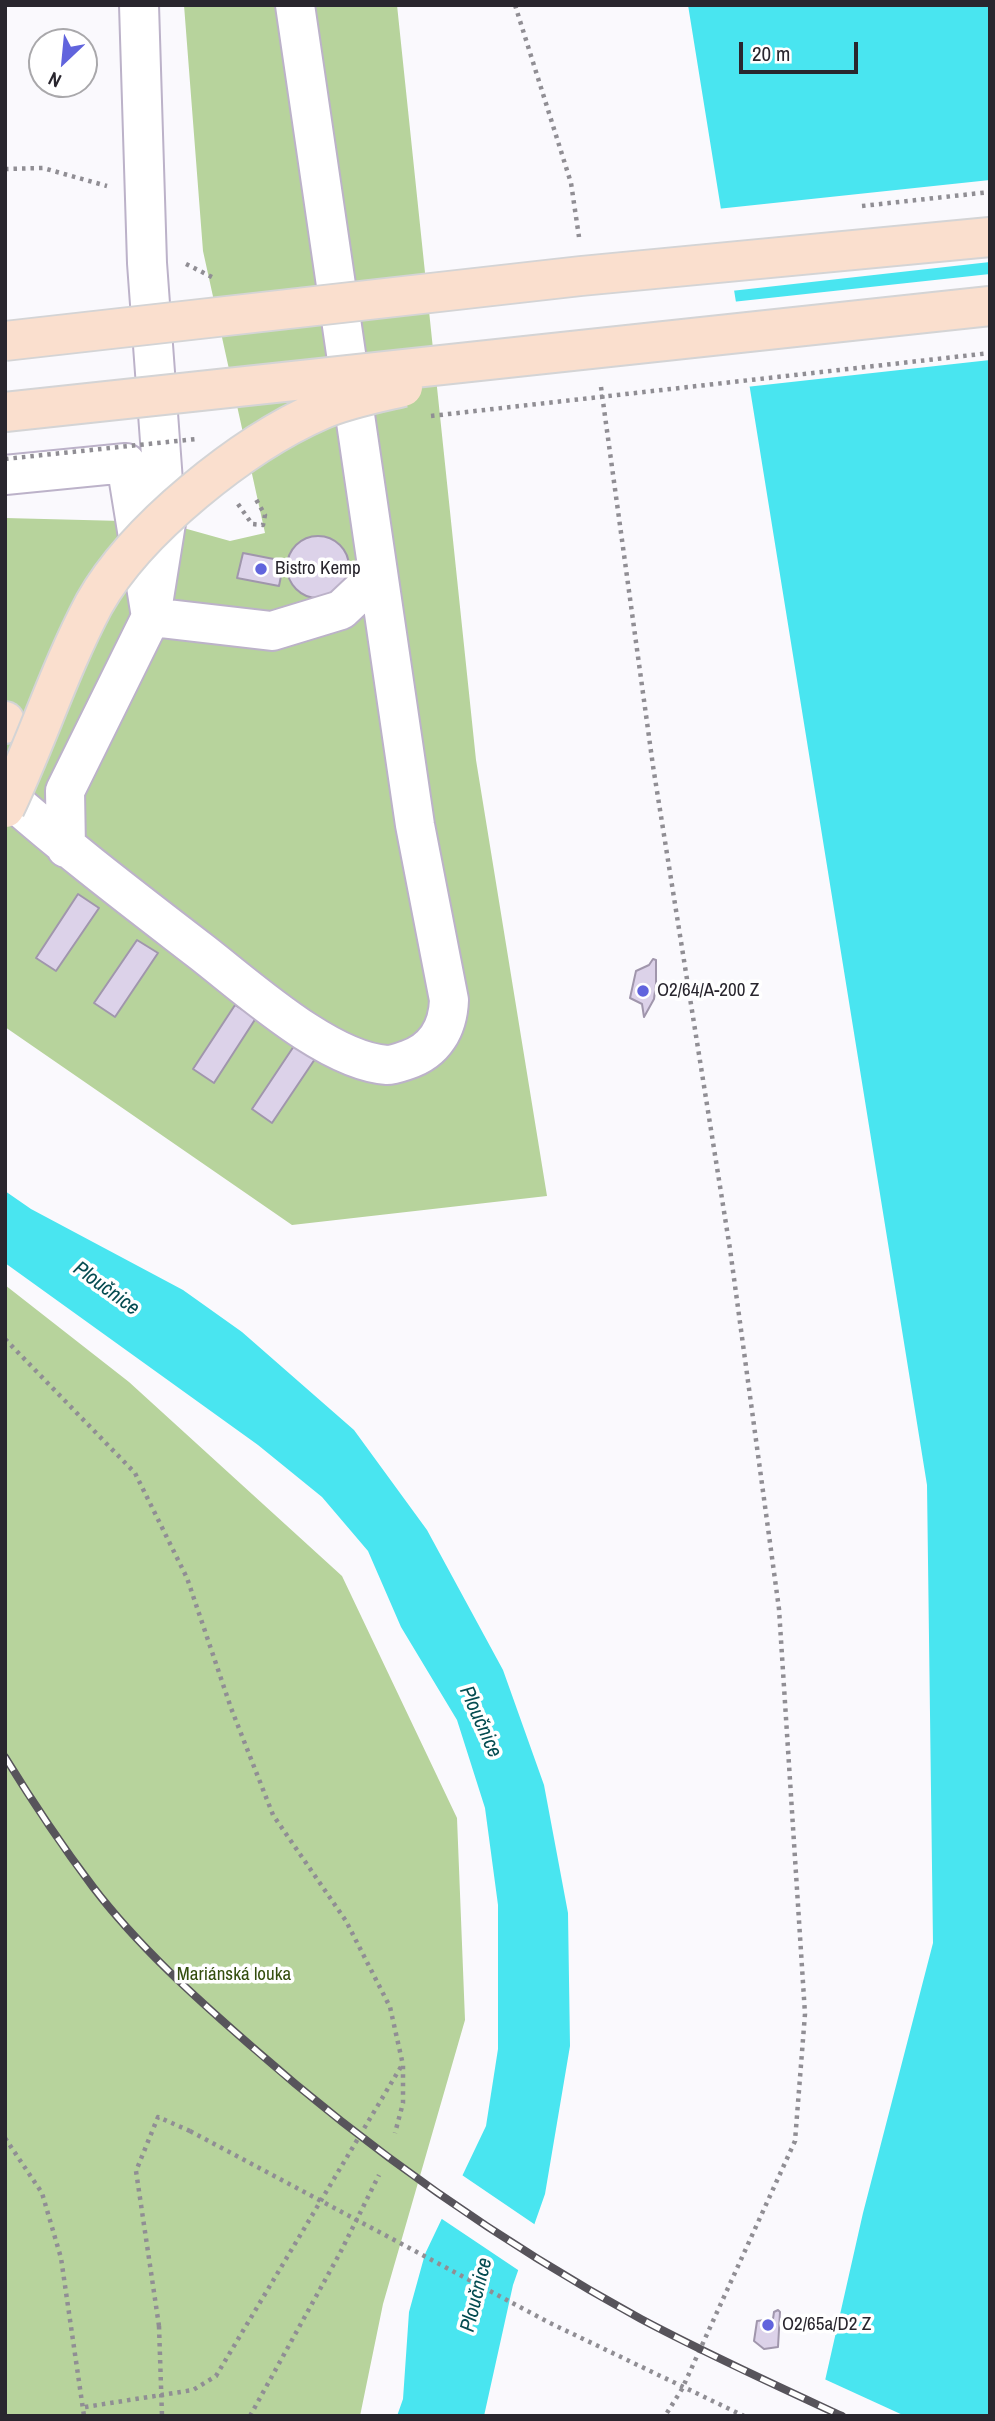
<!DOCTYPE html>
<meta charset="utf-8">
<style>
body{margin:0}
#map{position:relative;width:995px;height:2421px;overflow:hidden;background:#faf9fd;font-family:"Archivo Narrow",sans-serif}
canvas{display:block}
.frame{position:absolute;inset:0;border:7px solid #29262e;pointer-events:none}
.north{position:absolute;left:28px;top:28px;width:70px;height:70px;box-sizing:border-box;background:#fff;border:2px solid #a9a8ab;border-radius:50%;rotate:206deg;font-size:19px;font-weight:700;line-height:28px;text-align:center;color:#29262e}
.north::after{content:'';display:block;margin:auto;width:24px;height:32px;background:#6164dd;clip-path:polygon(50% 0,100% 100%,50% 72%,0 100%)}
.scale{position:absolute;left:739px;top:42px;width:119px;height:32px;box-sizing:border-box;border:4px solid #29262e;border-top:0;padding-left:9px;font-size:21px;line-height:24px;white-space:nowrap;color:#29262e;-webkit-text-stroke:5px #fff;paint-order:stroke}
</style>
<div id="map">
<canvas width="995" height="2421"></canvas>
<div class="frame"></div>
<div class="north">N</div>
<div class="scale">20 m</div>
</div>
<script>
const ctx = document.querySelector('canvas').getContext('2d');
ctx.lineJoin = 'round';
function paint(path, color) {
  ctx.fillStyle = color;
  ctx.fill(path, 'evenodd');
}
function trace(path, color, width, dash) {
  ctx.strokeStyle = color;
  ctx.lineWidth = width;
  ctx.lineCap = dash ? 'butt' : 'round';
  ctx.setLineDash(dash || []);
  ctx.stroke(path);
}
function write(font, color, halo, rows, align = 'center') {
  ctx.font = font + ' "Archivo Narrow",sans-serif';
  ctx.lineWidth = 7;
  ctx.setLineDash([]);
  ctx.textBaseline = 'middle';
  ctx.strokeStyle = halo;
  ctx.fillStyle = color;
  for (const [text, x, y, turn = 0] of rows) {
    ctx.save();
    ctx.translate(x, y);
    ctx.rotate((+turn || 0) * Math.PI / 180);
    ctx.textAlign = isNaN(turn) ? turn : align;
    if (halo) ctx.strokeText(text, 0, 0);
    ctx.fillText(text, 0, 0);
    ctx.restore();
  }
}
paint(new Path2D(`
 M184 5H397L476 760 547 1196 292 1225 5 1027V518L162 522 230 541 265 533 203 251Z
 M5 1285 129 1382 342 1576 457 1818 465 2020 383 2304 360 2416H5Z`), '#b7d39c');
paint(new Path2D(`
 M688 5H990V2416H817L863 2213 933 1943 927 1485Z
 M5 1191 31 1209 183 1290 242 1332 354 1430 427 1530 503 1670 544 1785 568 1913 570 2046 545 2194 513 2285 484 2416H397L403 2399 409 2312 425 2254 486 2126 498 2049V1905L485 1808 457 1720 401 1627 368 1551 322 1497 258 1445 5 1263Z`), '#49e5f0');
paint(new Path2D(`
 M990 180V262L731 291 717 209Z
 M990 274V360L746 387 732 302Z
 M459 2173 537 2226 521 2272 439 2217Z
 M822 2378 905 2416H814Z`), '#faf9fd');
const building = new Path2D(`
 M287 567a31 31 0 1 1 62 0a31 31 0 1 1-62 0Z
 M243 553 284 561 279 586 237 578Z
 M78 894 99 908 56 971 36 958Z
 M137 940 158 953 115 1017 94 1003Z
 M653 959 656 960V984L654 999 644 1017 642 1004 630 998 636 971 649 965Z
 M235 1005 256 1018 214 1083 193 1069Z
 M294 1046 315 1059 272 1123 252 1109Z
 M778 2310 780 2312 778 2347 764 2349 754 2341 757 2321 773 2319 774 2312Z`);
paint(building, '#dcd2e9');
trace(building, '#a096ac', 2);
const minor = new Path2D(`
 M5 475 126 463 151 617 272 631 341 610 377 576
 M5 794C67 849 133 899 199 950 246 986 327 1061 387 1065 393 1065 401 1062 407 1060 435 1051 448 1028 449 1000L415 825 295 5
 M66 848 65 791 151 617 166 523 147 263 139 5`);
const major = new Path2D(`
 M5 721V724`);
trace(minor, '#bcb2c9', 42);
trace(major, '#d4d4d5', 42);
trace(new Path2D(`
 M515 5 571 183 579 237
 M5 169 43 168 107 186
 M186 264 212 277
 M601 387 653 766 730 1249 779 1609 805 2014 795 2141 682 2389 665 2416
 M238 504 252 524 263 525 265 515 254 496
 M5 1339 135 1473 187 1578 231 1708 273 1815 346 1921 390 2007 403 2065V2103L395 2133
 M5 2138 42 2193 61 2258 84 2416
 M159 2326 136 2171 158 2117 190 2131
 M85 2407 193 2390 216 2376 402 2065
 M250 2416 340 2253 379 2175`), '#908e94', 4.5, [3.5, 5]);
trace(minor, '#fff', 38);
trace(major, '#fadfce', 38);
const rail = new Path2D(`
 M5 1757C32 1801 62 1846 93 1887 138 1946 195 1997 250 2045 369 2150 502 2243 641 2319 707 2354 775 2385 842 2416`);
trace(rail, '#57545b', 8);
trace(rail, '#fff', 5, [16]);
const majorBridge = new Path2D(`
 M5 341 581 276 990 237
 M5 412 990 306
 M5 808C37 741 59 670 94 604 136 529 243 444 321 410 346 399 377 393 403 387`);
trace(majorBridge, '#d4d4d5', 42, []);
trace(new Path2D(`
 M862 206 990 192
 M431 416 990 353
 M5 459 196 439
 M190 2131 550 2323 744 2416
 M159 2326 162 2416`), '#908e94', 4.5, [3.5, 5]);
trace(majorBridge, '#fadfce', 38);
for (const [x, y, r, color] of [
 [261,569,7,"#6164dd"],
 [643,991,7,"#6164dd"],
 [768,2325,7,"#6164dd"]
]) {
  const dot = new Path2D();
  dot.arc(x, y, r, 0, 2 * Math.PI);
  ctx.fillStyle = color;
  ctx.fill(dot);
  trace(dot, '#fff', 2.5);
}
write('19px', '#29262e', '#fff', [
 ["Bistro Kemp",275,569],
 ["O2/64/A-200 Z",657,991],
 ["O2/65a/D2 Z",782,2325]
], 'left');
write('19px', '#344e0e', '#fff', [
 ["Mariánská louka",234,1975]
]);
write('italic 21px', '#054c51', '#fff', [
 ["Ploučnice",106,1289,36],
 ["Ploučnice",480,1722,66],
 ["Ploučnice",477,2295,-76]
]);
</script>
